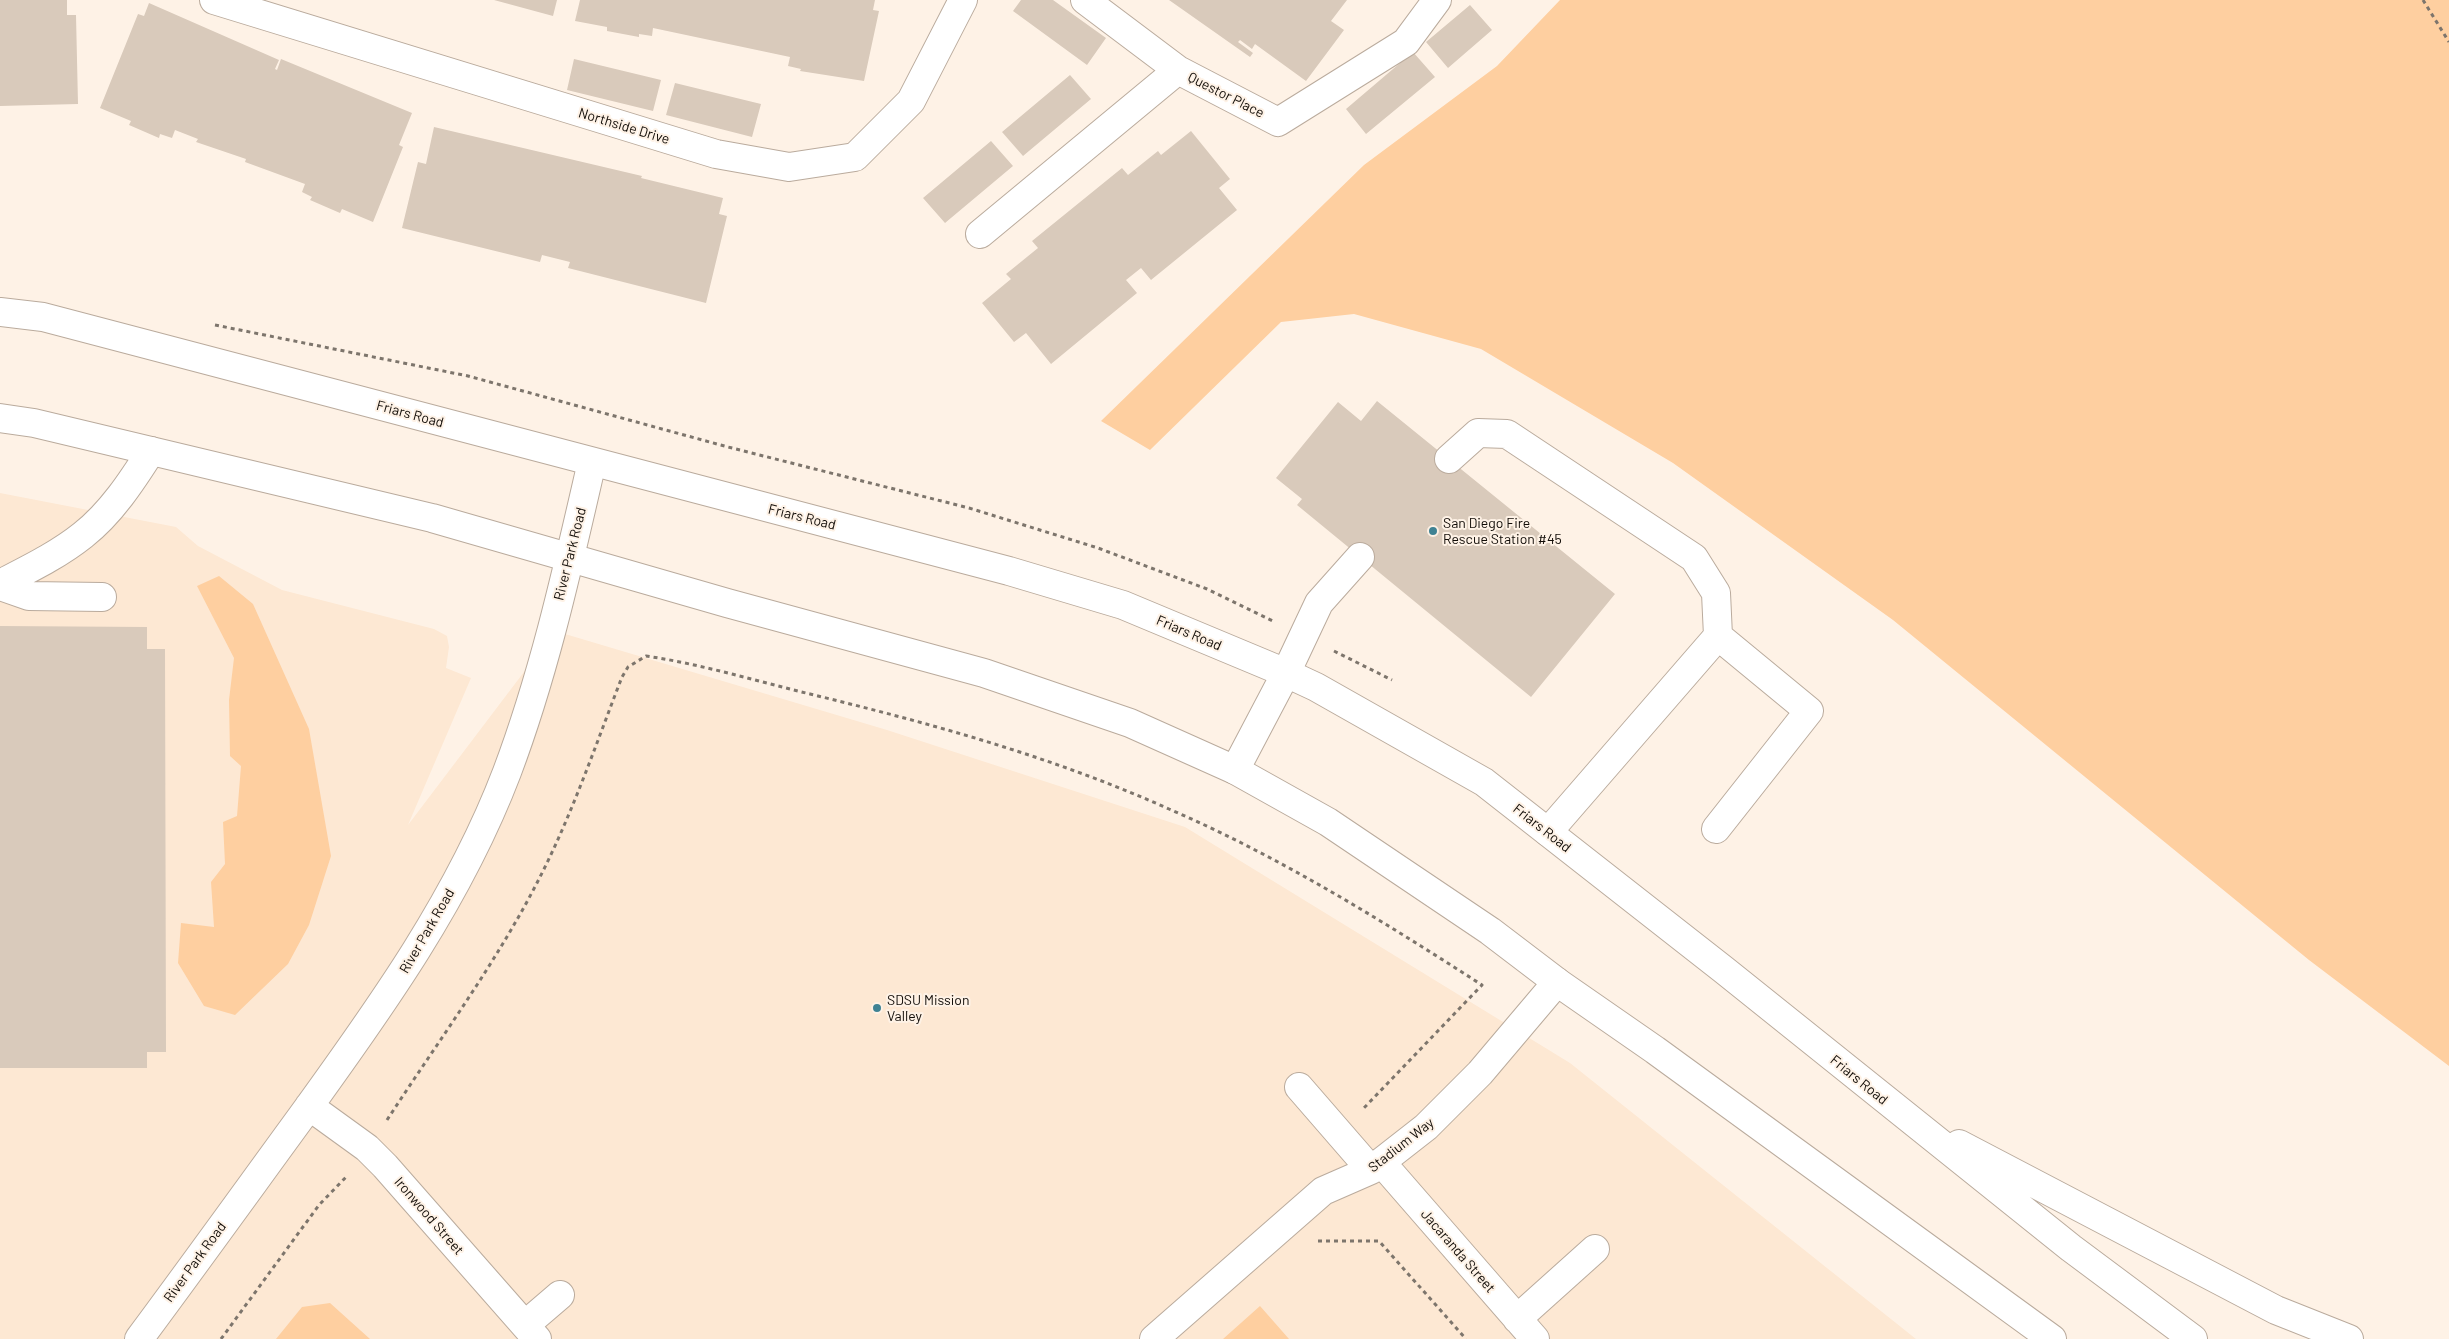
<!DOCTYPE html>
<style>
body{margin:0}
canvas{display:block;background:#fef2e6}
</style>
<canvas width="2449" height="1339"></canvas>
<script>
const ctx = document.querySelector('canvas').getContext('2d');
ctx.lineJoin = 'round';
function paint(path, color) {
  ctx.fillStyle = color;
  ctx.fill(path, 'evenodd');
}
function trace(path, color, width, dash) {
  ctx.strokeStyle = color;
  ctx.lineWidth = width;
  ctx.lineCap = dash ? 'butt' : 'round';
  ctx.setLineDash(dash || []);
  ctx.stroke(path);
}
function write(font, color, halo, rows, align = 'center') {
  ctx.font = font + ' Barlow,sans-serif';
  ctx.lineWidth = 4;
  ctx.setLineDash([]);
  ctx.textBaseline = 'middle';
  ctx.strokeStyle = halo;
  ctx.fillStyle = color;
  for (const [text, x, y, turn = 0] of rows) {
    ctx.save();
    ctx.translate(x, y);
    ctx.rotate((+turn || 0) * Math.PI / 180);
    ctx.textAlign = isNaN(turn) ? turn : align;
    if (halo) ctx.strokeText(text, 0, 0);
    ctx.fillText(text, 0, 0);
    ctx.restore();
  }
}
paint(new Path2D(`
 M0 493 176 527 198 546 282 590 434 629 447 636 449 647 446 668 471 678 408 825 555 631 887 730 1185 827 1570 1063 1916 1339H0Z`), '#fde8d3');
paint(new Path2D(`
 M1560 0H2449V1066L2309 960 1893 620 1673 463 1481 349 1354 314 1281 322 1150 450 1101 421 1364 165 1497 66Z
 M219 576 253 604 309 729 331 856 309 925 288 964 235 1015 204 1006 178 963 181 923 214 927 211 882 225 864 223 822 237 816 241 766 230 756 229 700 234 658 197 586Z
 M330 1303 370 1339H276L302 1307Z
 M1260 1306 1289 1339H1223Z`), '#fecfa0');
paint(new Path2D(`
 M0 0H67V15H76L78 104 0 106Z
 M494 0H557L553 16Z
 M580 0H875L873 10 879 11 864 81 800 71 801 69 788 66 790 57 653 28 652 36 639 34V37L607 31V27L575 21Z
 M1021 0H1053L1106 38 1087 65 1013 11Z
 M1169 0H1347L1331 21 1344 30 1306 81 1255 44 1252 49 1240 40 1238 42 1253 53 1250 57Z
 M149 3 279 60 275 69 277 70 281 59 412 113 399 145 403 147 373 222 342 209 340 213 310 200 312 197 302 192 305 184 245 162 246 159 196 142 198 139 175 130 172 138 160 134 159 138 129 125 131 121 100 108 138 14 144 16Z
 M1470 5 1492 30 1448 68 1426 42Z
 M1413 52 1435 77 1366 134 1346 109Z
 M574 59 661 80 653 111 567 90Z
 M1070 75 1091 99 1023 156 1002 132Z
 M675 83 761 104 752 137 666 115Z
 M434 127 642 176 641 178 723 198 719 214 727 216 706 303 568 268 570 262 542 255 540 262 402 228 418 162 426 164Z
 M1191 131 1230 179 1219 188 1237 210 1151 280 1141 268 1126 280 1137 293 1051 364 1026 333 1014 342 982 303 1011 279 1006 274 1038 248 1032 241 1122 168 1128 175 1158 151 1161 155Z
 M991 141 1013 166 945 223 923 198Z
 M1377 401 1615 594 1531 697 1297 505 1302 499 1276 478 1338 402 1361 421Z
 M0 626 147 627V649H165L166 1052H147V1068H0Z`), '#d9cabb');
const minor = new Path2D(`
 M214 0 716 154 789 167 855 157 911 101 963 0
 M1085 0 1178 70 1278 122 1406 42 1437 0
 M980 234 1178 70
 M1449 459 1478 433 1507 434 1694 558 1716 593 1718 636
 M0 584C29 569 58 555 83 535 111 513 132 481 151 451
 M0 586 29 596 102 597
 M1235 770 1286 673 1319 603 1360 557
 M1548 832 1718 636 1809 711 1716 829
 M1299 1087 1371 1170
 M309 1106 367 1148 385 1166 537 1339
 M1381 1162 1535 1339
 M1517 1319 1595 1249
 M525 1325 560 1295
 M139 1339C194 1265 248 1190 302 1116 381 1007 459 898 507 772 545 671 568 566 592 462
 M1154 1339 1323 1191 1371 1170 1426 1127 1480 1073 1557 982`);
const highway = new Path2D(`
 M0 312 43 317 1009 571 1123 605 1286 673 1316 687 1484 782 1724 970 2071 1248 2193 1339
 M0 418 34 423 432 518 727 603 984 673 1130 723 1235 770 1328 822 1490 931 1557 982 1655 1050 2052 1339
 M1959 1144 2276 1310 2349 1339`);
trace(minor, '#baab9d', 30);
trace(highway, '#baab9d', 30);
trace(new Path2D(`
 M2423 0 2449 42
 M215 325 468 376 728 447 969 508 1098 548 1207 589 1273 621
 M1334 651 1392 680
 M387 1120C439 1040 497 962 540 877 573 812 596 744 622 677L628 667 646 656C701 664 756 681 810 694 933 724 1053 757 1169 809 1280 857 1381 920 1482 985L1362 1110
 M1318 1241H1379L1466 1339
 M221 1339 319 1205 347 1176`), '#7d756c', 3, [4, 4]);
trace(minor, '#fff', 28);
trace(highway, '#fff', 28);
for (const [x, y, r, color] of [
 [1433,531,5,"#3f8293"],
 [877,1008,5,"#3f8293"]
]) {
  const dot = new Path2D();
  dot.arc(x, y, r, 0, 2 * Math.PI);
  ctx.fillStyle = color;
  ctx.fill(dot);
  trace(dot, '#fef2e6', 2);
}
write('14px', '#110c07', '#fef2e6', [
 ["Questor Place",1226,95,27],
 ["Northside Drive",624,126,17],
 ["Friars Road",410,414,15],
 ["Friars Road",802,517,14],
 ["River Park Road",570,554,-76],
 ["Friars Road",1189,633,23],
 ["Friars Road",1542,828,38],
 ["River Park Road",427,931,-60],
 ["Friars Road",1859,1080,39],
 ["Stadium Way",1401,1145,-38],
 ["Ironwood Street",429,1216,49],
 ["Jacaranda Street",1458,1251,49],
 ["River Park Road",195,1262,-54]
]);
write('14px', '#110c07', '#fef2e6', [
 ["San Diego Fire",1443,523],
 ["Rescue Station #45",1443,539],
 ["SDSU Mission",887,1000],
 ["Valley",887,1016]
], 'left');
</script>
